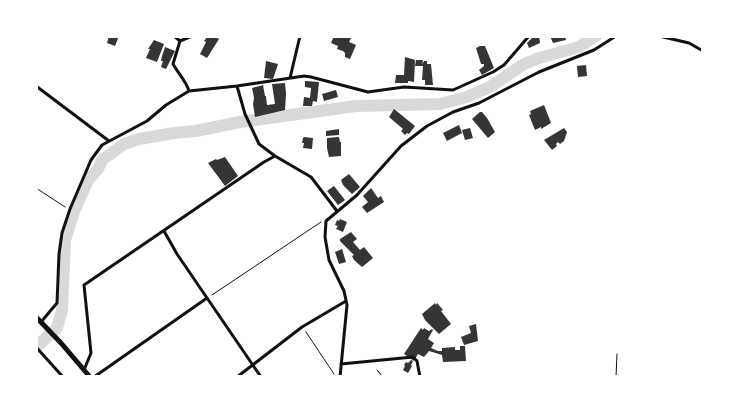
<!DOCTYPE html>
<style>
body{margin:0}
#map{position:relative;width:739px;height:413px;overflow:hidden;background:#fff;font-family:"DejaVu Sans",sans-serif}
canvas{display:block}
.frame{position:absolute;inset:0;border:38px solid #fff;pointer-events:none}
</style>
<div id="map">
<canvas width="739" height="413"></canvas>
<div class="frame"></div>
</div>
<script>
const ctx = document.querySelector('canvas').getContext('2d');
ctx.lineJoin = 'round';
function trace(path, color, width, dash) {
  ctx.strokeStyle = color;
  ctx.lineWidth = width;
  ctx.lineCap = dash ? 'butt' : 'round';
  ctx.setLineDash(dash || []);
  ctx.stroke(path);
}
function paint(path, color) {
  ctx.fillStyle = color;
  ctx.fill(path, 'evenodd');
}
trace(new Path2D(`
 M36 347 57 328 62 310 65 240 75 209 88 180 98 169 102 160 124 144 139 139 174 133 196 131 240 122 356 106 440 104 467 97 490 87 524 64 539 58 579 47 596 36`), '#d9d9d9', 12);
paint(new Path2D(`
 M109 36H119L115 46 107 43Z
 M210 36H214L219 39 207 58 200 54 206 42 204 41 207 37 209 38Z
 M334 36H347L351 38 349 42 356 45 350 59 345 57V53L343 51 337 49 338 46 331 43Z
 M539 36 540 43 529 48 527 43 532 38Z
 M550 36H565L566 40 553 43Z
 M154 40 164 44 157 62 146 58 150 49H148Z
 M480 46H485L494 68 482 75 479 70 484 66V64H481L476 48Z
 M165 47 175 51 166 69 161 67 163 61H161L162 56Z
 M405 57 415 60 414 82 408 81V83H395L396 75H404Z
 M416 60H423L422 64 424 61H427V64H431L433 85H425V80H422L423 66H415Z
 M266 61 278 64 273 79 264 78Z
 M586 65 587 76 578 77 577 66Z
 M305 81 319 82 317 102 313 101 312 106H303L304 97 310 98 311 88 305 87Z
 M285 83 286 94 285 110 255 117 253 104 254 98 252 88 263 85 265 96H266L267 105 275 104 272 84Z
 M336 90 338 97 324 101 322 94Z
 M544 105 551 123 541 129V127L535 130 529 115 531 114 530 111Z
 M394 109 415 126 409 134 407 133 405 135 401 131 403 129 389 117Z
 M480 112H482L487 118 495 132 488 138 472 119Z
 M459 125 462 133 447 141 443 133Z
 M470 128 473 138 465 140 462 130Z
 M564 128 567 132 564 141 560 144 558 142 556 144 557 146 552 150 544 140Z
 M339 129V135L326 136V131Z
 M304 137 313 138 312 149 303 148 304 143H302L303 138Z
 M339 137 340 142H341V156L329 157 327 148V138Z
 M225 157 238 176 225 186 208 163 216 159 217 160Z
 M349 174 360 187 352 194 343 185 341 180Z
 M334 186 345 200 338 205 327 191Z
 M371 188 378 198 381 196 384 202 367 213 362 207 368 202 363 196Z
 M340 219 347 222 343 232 336 229 338 226 335 225 337 220 339 221Z
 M351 232 357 239 353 242 360 250 364 247 373 258 362 267 354 260 352 256 354 255 340 241V239Z
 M342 249 346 262 339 264 335 252Z
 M435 303 436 305 437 303 443 310 441 311 451 324 439 334 425 320 422 314Z
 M476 324 478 341 464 345 461 337 471 333 469 326Z
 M421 328 423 330 424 328 429 331 432 329 433 330 428 339 434 343 431 348 438 351H442V348L455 347V350H460V346H465L466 361 443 362 442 355 429 351 424 357 418 354 414 361 404 354Z
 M411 360 413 361 411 365 412 366 408 373 403 370 405 366 404 365 406 362 408 363Z`), '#353535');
trace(new Path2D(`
 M36 188 65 207
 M212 295 321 222
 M306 332 334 374
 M377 370 383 377
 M353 377 354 375 355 377
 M616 377 617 354`), '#111', 1);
trace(new Path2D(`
 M174 36 180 41 173 64C178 73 186 81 189 91
 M659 36 689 43 703 51
 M180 41 192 36
 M290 78 300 36
 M36 86 109 141
 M237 86 245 114 259 144 275 156 311 177 337 211
 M164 231 177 254 261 377
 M41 322 57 303 59 254 62 233 70 209 91 160 102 145 147 121 166 105 189 91 237 86 304 76 311 77 368 92 404 87 453 90 493 72 504 65 529 36
 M36 347 63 377
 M341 364 413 357 417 361 420 377
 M84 370 91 353 84 285 264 162 275 156
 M94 377 207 298
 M237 377 302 327 346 301
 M340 377 347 305 344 291 329 260 325 237 326 221 357 195 401 146 427 126 453 112 479 103 539 72 594 50 616 36`), '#111', 3);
trace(new Path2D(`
 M36 317 61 343 90 377`), '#111', 5);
</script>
